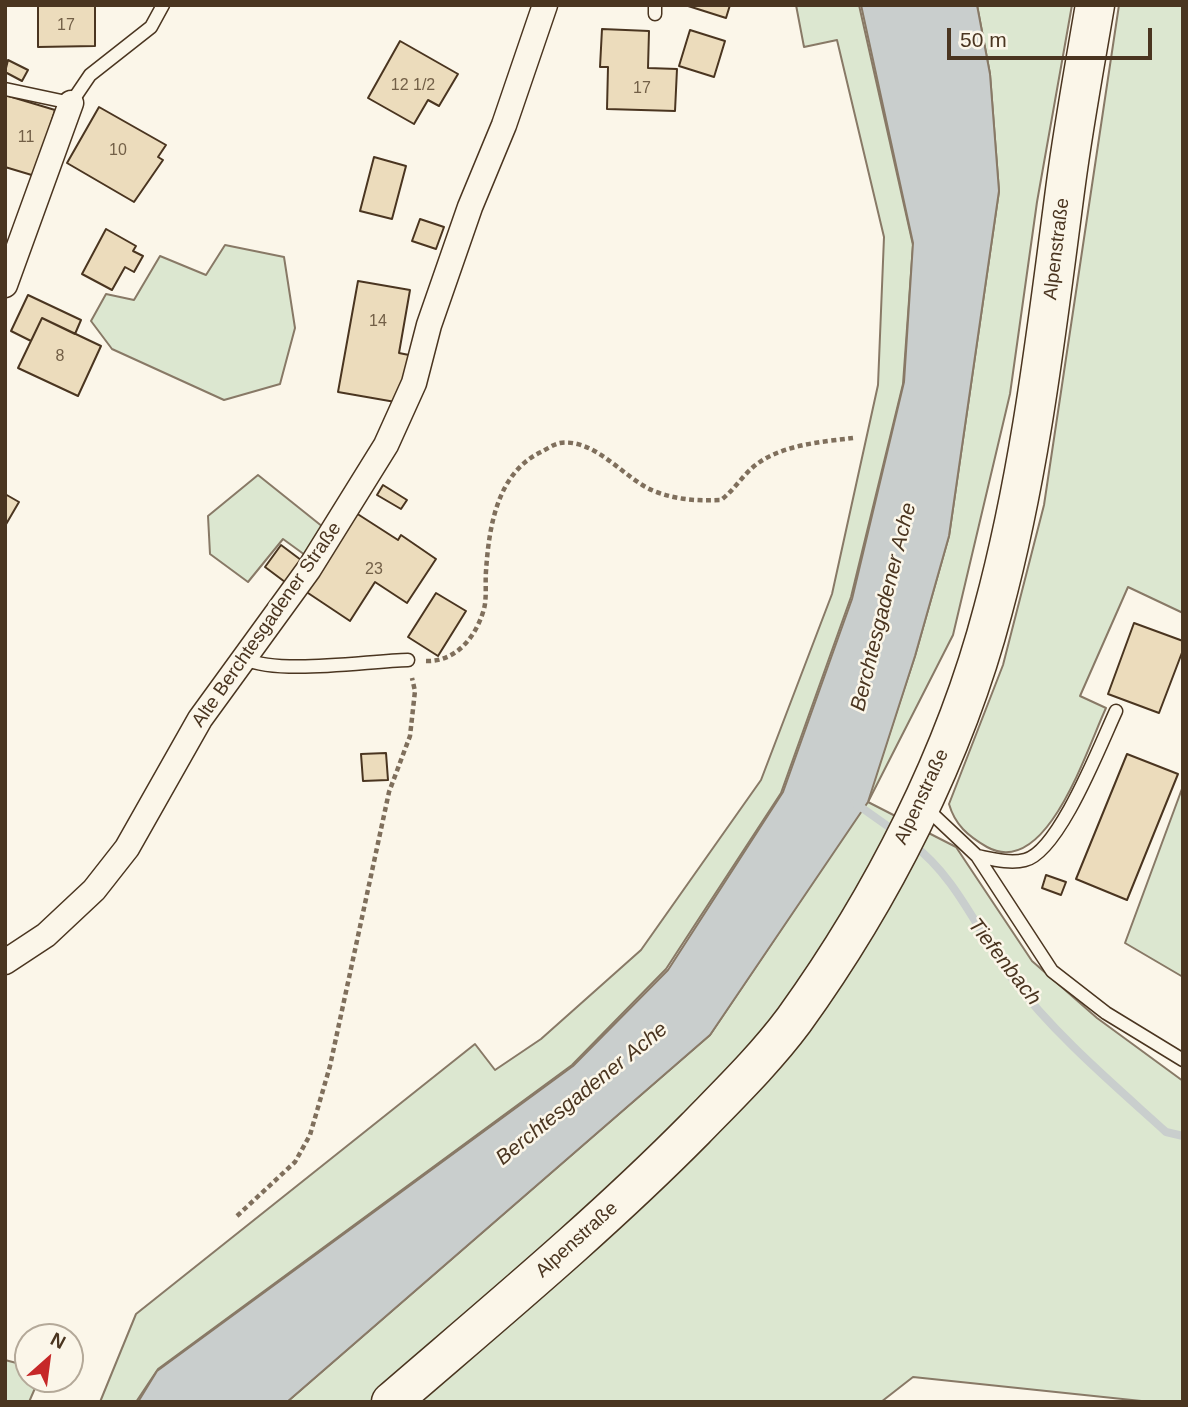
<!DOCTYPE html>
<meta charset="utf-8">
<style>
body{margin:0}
#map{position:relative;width:1188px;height:1407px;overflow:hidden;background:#fbf6e9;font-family:Arial,sans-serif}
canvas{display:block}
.frame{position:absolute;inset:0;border:7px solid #4a3520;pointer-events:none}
.north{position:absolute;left:14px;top:1323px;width:70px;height:70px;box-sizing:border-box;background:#fbf6e9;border:2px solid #b4a999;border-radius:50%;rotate:28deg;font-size:19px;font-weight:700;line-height:28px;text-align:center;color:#4a3520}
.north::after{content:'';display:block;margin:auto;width:24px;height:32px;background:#c62828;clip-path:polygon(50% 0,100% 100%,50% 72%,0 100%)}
.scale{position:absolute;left:947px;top:28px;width:205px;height:32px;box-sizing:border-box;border:4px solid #4a3520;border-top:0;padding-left:9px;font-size:21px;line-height:24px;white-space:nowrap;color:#4a3520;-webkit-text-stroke:5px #fbf6e9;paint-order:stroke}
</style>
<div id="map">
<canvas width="1188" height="1407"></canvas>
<div class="frame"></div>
<div class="north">N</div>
<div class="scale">50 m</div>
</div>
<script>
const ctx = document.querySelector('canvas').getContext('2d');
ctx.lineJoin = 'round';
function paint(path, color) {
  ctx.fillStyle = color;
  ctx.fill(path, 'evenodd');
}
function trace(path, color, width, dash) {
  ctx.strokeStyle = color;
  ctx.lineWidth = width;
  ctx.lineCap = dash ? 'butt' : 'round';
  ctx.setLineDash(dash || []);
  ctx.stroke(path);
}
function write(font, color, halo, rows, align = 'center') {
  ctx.font = font + ' Arial,sans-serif';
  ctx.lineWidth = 5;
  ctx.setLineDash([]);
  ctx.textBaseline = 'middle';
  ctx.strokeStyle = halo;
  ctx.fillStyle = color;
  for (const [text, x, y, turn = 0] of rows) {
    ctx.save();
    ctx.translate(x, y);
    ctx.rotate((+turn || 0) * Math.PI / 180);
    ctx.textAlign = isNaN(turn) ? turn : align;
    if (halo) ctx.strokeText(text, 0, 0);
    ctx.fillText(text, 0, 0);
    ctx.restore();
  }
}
const green = new Path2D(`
 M796 5H859L913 245 903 384 851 597 781 793 666 969 572 1065 158 1369 136 1402H100L136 1314 475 1044 495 1070 541 1039 641 950 761 780 832 594 878 385 884 237 837 40 804 47Z
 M977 5H1072L1037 202 1010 394 953 635 868 802 956 847 1032 961 1097 1018 1183 1081V1402H1151L913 1377 881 1402H287L710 1035 867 802 915 656 949 536 999 191 990 74Z
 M1119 5H1183V613L1128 587 1080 696 1106 708C1087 748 1047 880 987 847 968 836 955 825 949 804L1003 665 1044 505Z
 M225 245 284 257 295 328 280 384 224 400 112 349 91 321 106 294 134 300 160 256 206 275Z
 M258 475 323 527 305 555 283 539 248 582 210 554 208 516Z
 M1183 786V977L1125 943Z
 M5 1360 28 1366V1379H39L29 1402H5Z`);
paint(green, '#dce7d0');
trace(green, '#887966', 2);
const water = new Path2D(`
 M861 5H977L990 74 999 191 949 536 915 656 868 802 710 1035 287 1402H138L157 1371 573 1066 668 970 783 792 852 599 904 382 913 243Z`);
paint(water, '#c9cecd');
trace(water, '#887966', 2);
trace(new Path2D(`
 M855 803 896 832
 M912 844C956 876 979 934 1011 977 1055 1035 1112 1083 1166 1132L1183 1136`), '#c9cecd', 8);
const building = new Path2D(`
 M38 5H95V46L38 47Z
 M685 5H730L726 18Z
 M602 29 649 31 648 68 677 69 675 111 607 109 608 67H600Z
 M690 30 725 41 714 77 679 66Z
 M400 41 458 74 439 106 428 100 414 124 368 98Z
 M8 60 28 70 22 81 5 72Z
 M5 95 55 110 35 176 5 167Z
 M99 107 166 145 158 157 163 160 134 202 67 163Z
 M374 157 406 166 392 219 360 211Z
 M420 219 444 227 436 249 412 241Z
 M106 229 136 246 133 251 143 256 134 272 125 267 112 290 82 274Z
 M358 281 410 290 399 353 409 355 401 403 338 392Z
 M28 295 81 320 75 334 42 318 31 341 11 331Z
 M42 318 101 346 78 396 18 368Z
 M383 485 407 500 401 509 377 495Z
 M5 494 19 502 5 526Z
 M356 513 398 540 401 535 436 559 407 603 375 582 350 621 305 591Z
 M281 545 301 560 285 582 265 567Z
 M436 593 466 611 438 656 408 637Z
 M1134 623 1183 641V650L1159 713 1108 694Z
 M386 753 388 780 363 781 361 754Z
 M1127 754 1178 774 1127 900 1076 879Z
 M1046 875 1066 882 1061 895 1042 888Z`);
paint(building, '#ecdcbc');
trace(building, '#4a3520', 2);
const lane = new Path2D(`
 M655 14V5
 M5 89 71 103 90 75 151 27 163 5
 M245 659C280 675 366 661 408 660
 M925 807 977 856 1052 971 1106 1013 1183 1060
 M977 856C992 859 1010 864 1025 860 1059 852 1101 743 1116 711`);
const street = new Path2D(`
 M5 285 71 103
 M5 962 46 935 94 890 127 848 200 719 309 569 386 445 414 383 429 325 470 207 504 125 545 5`);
const primary = new Path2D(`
 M391 1402C494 1313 599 1226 695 1129 729 1094 765 1059 794 1020 882 898 955 755 993 610 1031 470 1047 326 1066 183 1074 123 1085 64 1095 5`);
trace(lane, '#4a3520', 15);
trace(street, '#4a3520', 27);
trace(primary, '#4a3520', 41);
trace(new Path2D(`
 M426 661C456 662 476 637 484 609 487 597 485 583 486 571 489 527 497 473 541 452 547 449 554 444 560 443 596 438 624 479 654 491 677 500 697 501 721 500 733 491 741 478 752 468 778 445 820 442 853 438
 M237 1216 295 1162 310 1135 330 1066 389 792 410 736 415 691 412 678`), '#7f6f5c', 4.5, [5, 3.5]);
trace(lane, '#fbf6e9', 12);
trace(street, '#fbf6e9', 24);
trace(primary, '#fbf6e9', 38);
write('16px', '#725f47', null, [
 ["17",66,26],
 ["12 1/2",413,86],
 ["17",642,89],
 ["11",26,138],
 ["10",118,151],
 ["14",378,322],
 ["8",60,357],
 ["23",374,570]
]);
write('19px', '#4a3520', '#fbf6e9', [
 ["Alpenstraße",1057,249,-83],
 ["Alte Berchtesgadener Straße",267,625,-55],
 ["Alpenstraße",922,797,-65],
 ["Alpenstraße",577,1240,-42]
]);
write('italic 21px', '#4a3520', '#fbf6e9', [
 ["Berchtesgadener Ache",884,607,-76],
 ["Tiefenbach",1004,962,52],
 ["Berchtesgadener Ache",582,1094,-39]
]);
</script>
